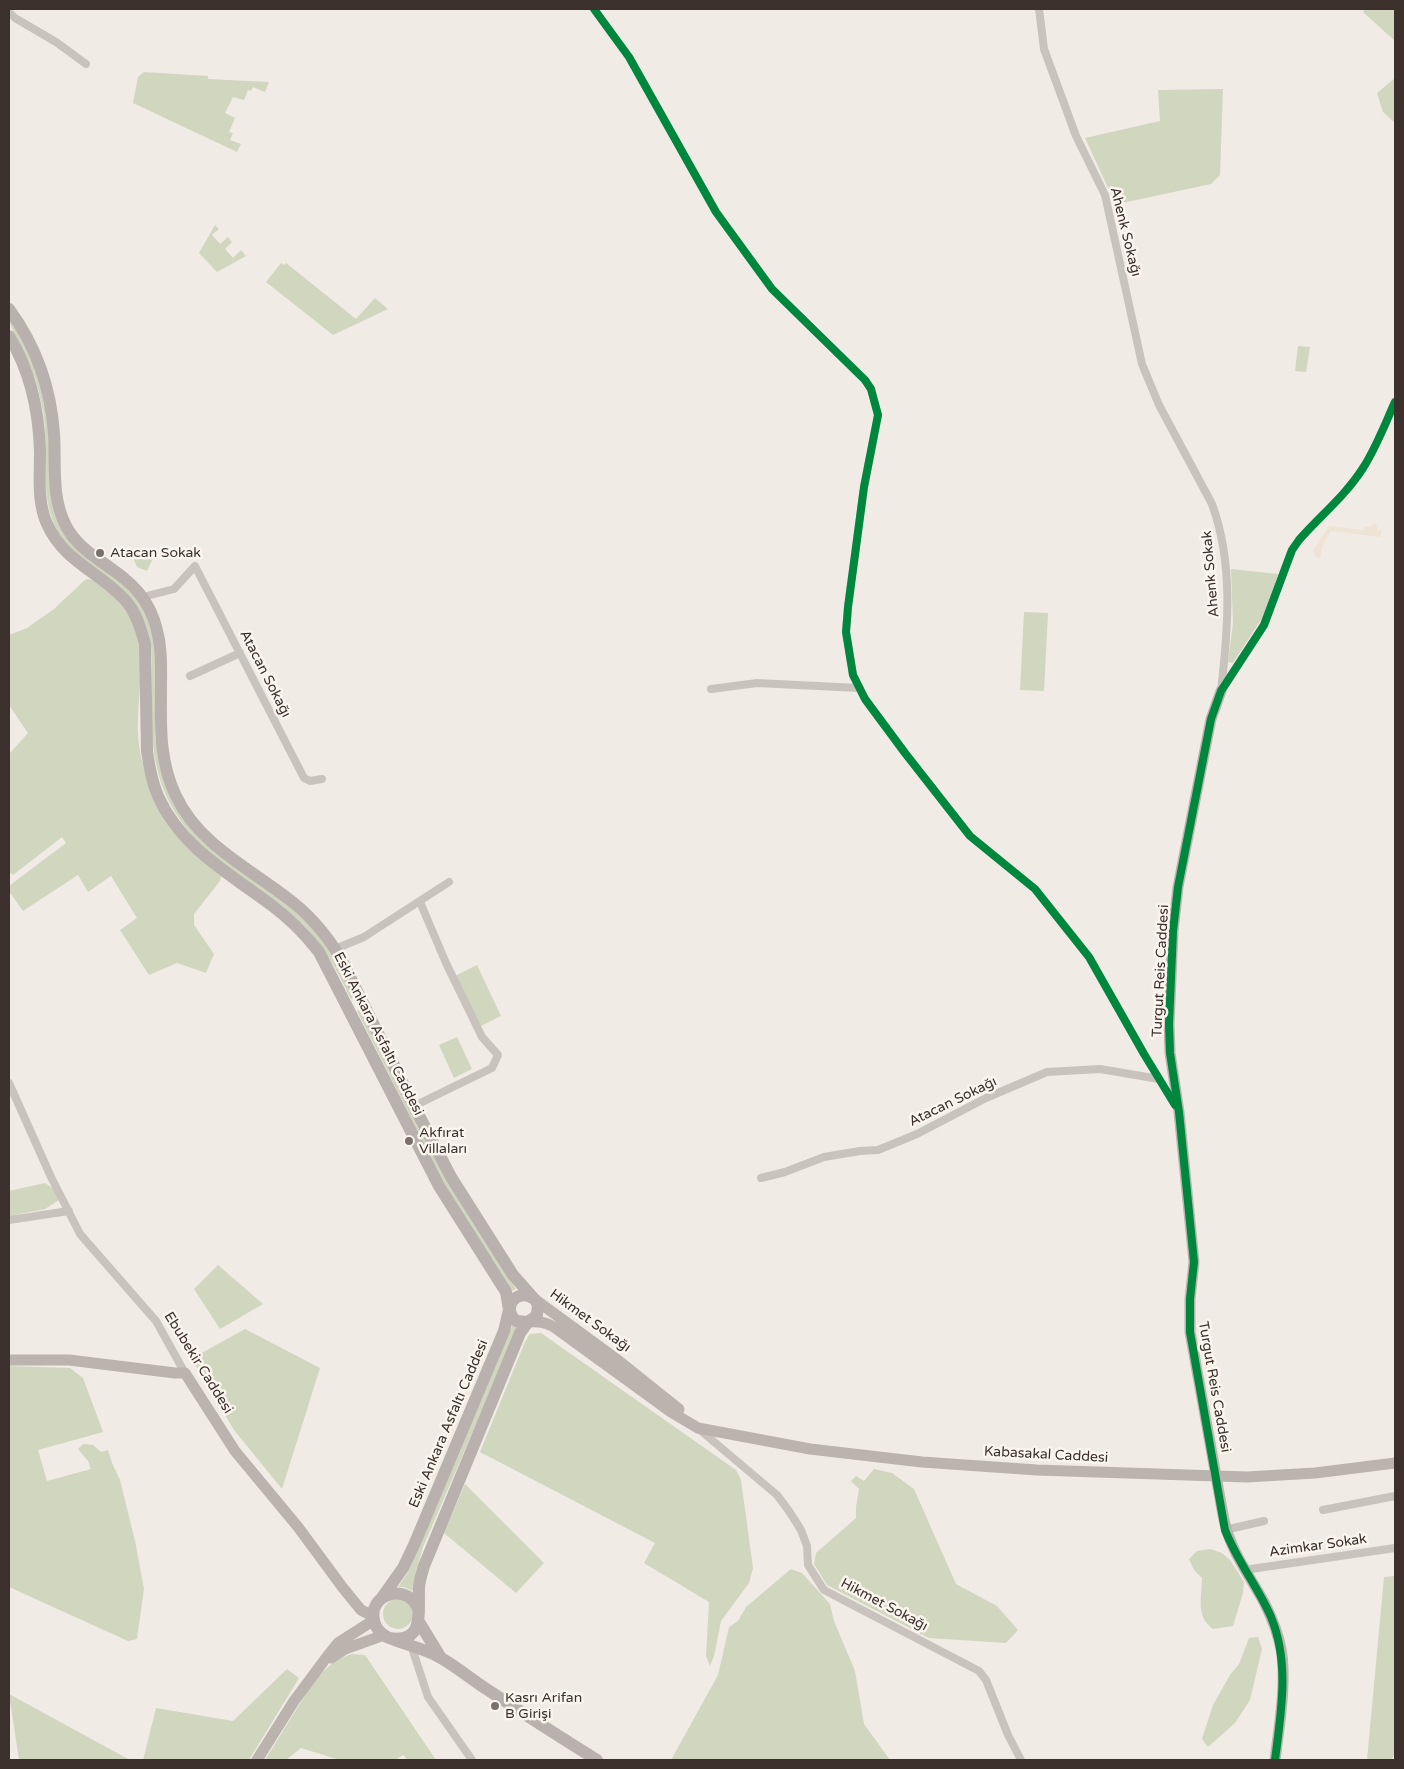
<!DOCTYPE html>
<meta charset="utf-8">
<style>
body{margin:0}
#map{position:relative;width:1404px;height:1769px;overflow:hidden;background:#f0ebe5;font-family:"Varela Round",sans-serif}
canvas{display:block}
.frame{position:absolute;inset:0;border:10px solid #3b302b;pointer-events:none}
</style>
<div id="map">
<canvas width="1404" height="1769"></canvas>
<div class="frame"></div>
</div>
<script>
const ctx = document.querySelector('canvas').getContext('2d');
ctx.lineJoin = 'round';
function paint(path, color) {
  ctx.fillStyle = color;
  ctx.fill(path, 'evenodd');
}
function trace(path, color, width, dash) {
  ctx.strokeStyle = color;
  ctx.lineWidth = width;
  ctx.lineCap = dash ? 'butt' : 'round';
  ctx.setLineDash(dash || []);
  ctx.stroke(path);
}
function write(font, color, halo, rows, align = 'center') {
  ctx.font = font + ' "Varela Round",sans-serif';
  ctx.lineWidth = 5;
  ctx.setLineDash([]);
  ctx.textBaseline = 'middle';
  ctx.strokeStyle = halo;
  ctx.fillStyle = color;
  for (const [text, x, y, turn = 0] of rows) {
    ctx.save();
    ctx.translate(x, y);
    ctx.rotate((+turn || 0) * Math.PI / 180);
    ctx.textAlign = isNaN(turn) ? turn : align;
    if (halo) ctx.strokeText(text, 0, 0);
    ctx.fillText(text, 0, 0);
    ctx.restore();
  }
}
paint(new Path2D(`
 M1363 9H1395V41L1364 13Z
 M144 72 208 76V79L269 82 265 92 253 87 251 91 248 90 244 100 233 97 225 113 235 118 229 132 233 133 230 140 241 144 237 152 133 103 138 77Z
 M1395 78V123L1383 112 1377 93Z
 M1223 89 1220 175 1211 184 1122 203 1110 192 1085 138 1160 121 1158 90Z
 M215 225 219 229 212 235 220 244 228 237 232 242 225 249 233 258 241 250 246 256 217 272 199 253Z
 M281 263 284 265 286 263 356 319 375 298 388 309 333 335 266 282Z
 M9 317 35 365 47 412 53 505 111 574 133 594 146 612 156 649 155 737 161 769 175 804 310 925 335 958 355 997 351 999C336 969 321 939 294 916 257 883 209 862 180 820 150 776 151 735 152 684 152 665 153 646 147 628 132 582 88 573 62 538 36 501 50 453 43 411 40 397 37 382 31 368 26 354 9 329 9 317Z
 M1298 346 1310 347 1306 372 1295 371Z
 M139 549 154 556 147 571 137 567 134 560Z
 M1231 569 1278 574 1266 612 1233 663 1228 662 1233 623Z
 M86 579C94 579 99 585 105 590 156 627 137 680 138 733 139 751 143 768 149 785 163 826 188 850 221 876L220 881 194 914V925L214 954 206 973 177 963 149 975 120 930 137 918 111 876 88 892 78 875 23 911 9 891V886L66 843 62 837 13 875 9 872V754L28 733 9 705V635L27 628 54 609Z
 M1024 612 1048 613 1044 691 1020 690Z
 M477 965 501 1016 479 1027 455 976Z
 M361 1009 511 1282 516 1289 511 1291 440 1176 357 1011Z
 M457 1037 472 1069 454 1078 439 1045Z
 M45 1183 54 1189 59 1200 45 1209 9 1216V1191Z
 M218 1265 263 1304 220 1329 194 1289Z
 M513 1324 518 1327 423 1547 417 1568 413 1591 404 1587H398L407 1574Z
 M245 1329 320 1368 282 1489 234 1430 195 1364 198 1355Z
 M541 1333 736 1470 741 1480 753 1568 749 1583 721 1621 714 1656 710 1666 706 1656 709 1602 644 1563 655 1543 480 1452 525 1342 530 1334Z
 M9 1366 70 1368 83 1378 103 1432 38 1450 47 1481 91 1469 88 1461 78 1449 83 1444 93 1445 101 1452 108 1450 112 1463 120 1480 135 1541 144 1589 137 1639 128 1641 9 1587Z
 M874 1469 892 1473 914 1489 956 1584 997 1606 1018 1630 1006 1643 929 1638 827 1585 814 1564 816 1553 856 1518V1507L859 1489 851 1481 856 1476 864 1481Z
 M465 1484 544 1563 516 1593 444 1533Z
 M1210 1549 1222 1553 1230 1560 1244 1582 1243 1593 1233 1626 1213 1629C1195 1616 1202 1597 1202 1578L1194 1570 1189 1559 1197 1551Z
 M791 1569 802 1573 830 1604 834 1621 855 1671 864 1724 890 1760H671L718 1675 729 1627 738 1621 746 1607Z
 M1395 1576V1750L1392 1760H1367L1384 1577Z
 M383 1614a15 15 0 1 1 30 0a15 15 0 1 1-30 0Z
 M1258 1637 1262 1649 1250 1700 1235 1723 1208 1747 1202 1739 1213 1705 1230 1675 1239 1664 1249 1638Z
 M351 1654 365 1655 436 1760H408L403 1755 395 1760H340L301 1748 286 1760H265L315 1679 335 1661Z
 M287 1669 299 1678 249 1760H143L156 1708 233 1721Z
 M9 1694 130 1760H19Z`), '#d1d6bf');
paint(new Path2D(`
 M1372 524 1378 525 1377 530H1381L1380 537 1331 531 1321 549V557H1316L1313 551 1329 526 1363 530 1364 526 1371 527Z`), '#eee3d5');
trace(new Path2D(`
 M594 9 629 57 716 212 772 289 865 380 871 389 878 415 864 487 848 607 846 632 853 675 865 699 905 753 970 836 1035 889 1089 957 1144 1054 1177 1108
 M1039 9 1044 49 1076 136 1105 195 1142 364 1159 405 1212 504C1234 564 1228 630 1221 691
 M9 12 15 18 56 42 86 64
 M143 597 174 589 195 566 304 778 310 781 322 779
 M190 676 240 653
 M711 689 757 683 859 688
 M1222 690 1264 625 1292 550 1299 540C1320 516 1346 495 1363 468 1376 448 1385 424 1395 402
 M335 949 364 937 449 882
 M9 1083 51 1177 80 1234 156 1321 185 1373
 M414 1106 492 1068 498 1055 482 1037 446 963 420 902
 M761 1178 785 1172 824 1157 860 1151 878 1150 917 1134 986 1098 1047 1072 1100 1069 1159 1079
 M9 1220 69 1211
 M700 1430 777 1495 789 1511 801 1530 807 1546 808 1565 824 1590 979 1671 986 1680 1008 1735 1021 1760
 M1323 1510 1395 1496
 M1225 1530 1264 1521
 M1244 1570 1395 1548
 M411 1645 428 1697 472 1760`), '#c9c3be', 8);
trace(new Path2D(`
 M1221 691 1211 719 1178 887 1173 931 1169 1024 1170 1053 1179 1112 1194 1262 1190 1299V1332L1223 1515C1229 1549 1248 1573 1264 1602 1271 1616 1278 1633 1281 1649 1287 1681 1279 1727 1275 1760
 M533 1298 619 1361 679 1409
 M528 1322C539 1321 545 1322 554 1327L671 1412 698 1428 810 1449 922 1462 1037 1470 1247 1477 1315 1473 1395 1463
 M9 1360H69L175 1373H185L235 1451 298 1527 343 1588 361 1610 373 1616
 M331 1658 345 1649 384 1635
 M257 1760 294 1701 326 1658 338 1643 374 1620`), '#bab3ae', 11);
trace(new Path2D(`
 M9 309C36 346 51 388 54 434 56 465 51 497 66 526 79 551 105 562 126 580 143 594 154 614 158 635 162 651 161 666 161 682 161 721 158 759 176 796 198 843 247 867 286 897 308 913 326 934 340 957L414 1106 451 1177 513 1275 536 1301 538 1305 537 1314 535 1317 528 1322 516 1321C501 1308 516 1288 533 1298
 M9 336C31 372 39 411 40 452 40 475 37 502 47 524 65 563 99 571 125 600 136 612 141 628 145 644L147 751C149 766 152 782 158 796 180 846 228 873 270 904 289 918 305 934 319 952L439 1186 506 1292 509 1310 504 1331 414 1545 403 1568 381 1599
 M419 1612C411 1580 364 1593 375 1624 377 1630 382 1634 387 1637 405 1645 424 1648 441 1658 457 1667 472 1680 488 1690 524 1714 560 1737 597 1760
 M419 1622 441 1658
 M389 1638C425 1644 418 1612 419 1589 419 1581 422 1573 424 1566L520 1333 528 1322`), '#b8b1ad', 12);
trace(new Path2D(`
 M594 9 629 57 716 212 772 289 865 380 871 389 878 415 864 487 848 607 846 632 853 675 865 699 905 753 970 836 1035 889 1089 957 1144 1054 1175 1105
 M1275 1760C1281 1713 1290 1663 1271 1617 1258 1587 1237 1561 1225 1530L1190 1332V1299L1194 1262 1179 1112 1170 1053 1169 1024 1173 931 1178 887 1211 719 1221 691 1264 625 1292 550 1299 540C1320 516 1346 495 1363 468 1376 448 1385 424 1395 402`), '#00873e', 8);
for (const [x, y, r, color] of [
 [100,553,5,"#7a716c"],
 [409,1141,5,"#7a716c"],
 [495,1706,5,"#7a716c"]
]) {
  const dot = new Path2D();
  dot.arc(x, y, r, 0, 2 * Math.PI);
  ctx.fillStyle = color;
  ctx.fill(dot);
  trace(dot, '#fbf5ee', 2);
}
write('14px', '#3b302b', '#fbf5ee', [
 ["Ahenk Sokağı",1125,232,76],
 ["Ahenk Sokak",1211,574,-95],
 ["Atacan Sokağı",265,674,63],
 ["Turgut Reis Caddesi",1161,971,-87],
 ["Eski Ankara Asfaltı Caddesi",378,1034,63],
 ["Atacan Sokağı",953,1102,-26],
 ["Hikmet Sokağı",590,1321,36],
 ["Ebubekir Caddesi",198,1363,58],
 ["Turgut Reis Caddesi",1214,1387,80],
 ["Eski Ankara Asfaltı Caddesi",449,1424,-67],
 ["Kabasakal Caddesi",1046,1455,3],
 ["Azimkar Sokak",1318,1546,-8],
 ["Hikmet Sokağı",884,1605,28]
]);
write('14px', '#3b302b', '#fbf5ee', [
 ["Atacan Sokak",110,553],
 ["Akfırat",419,1133],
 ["Villaları",419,1149],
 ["Kasrı Arifan",505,1698],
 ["B Girişi",505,1714]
], 'left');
</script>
